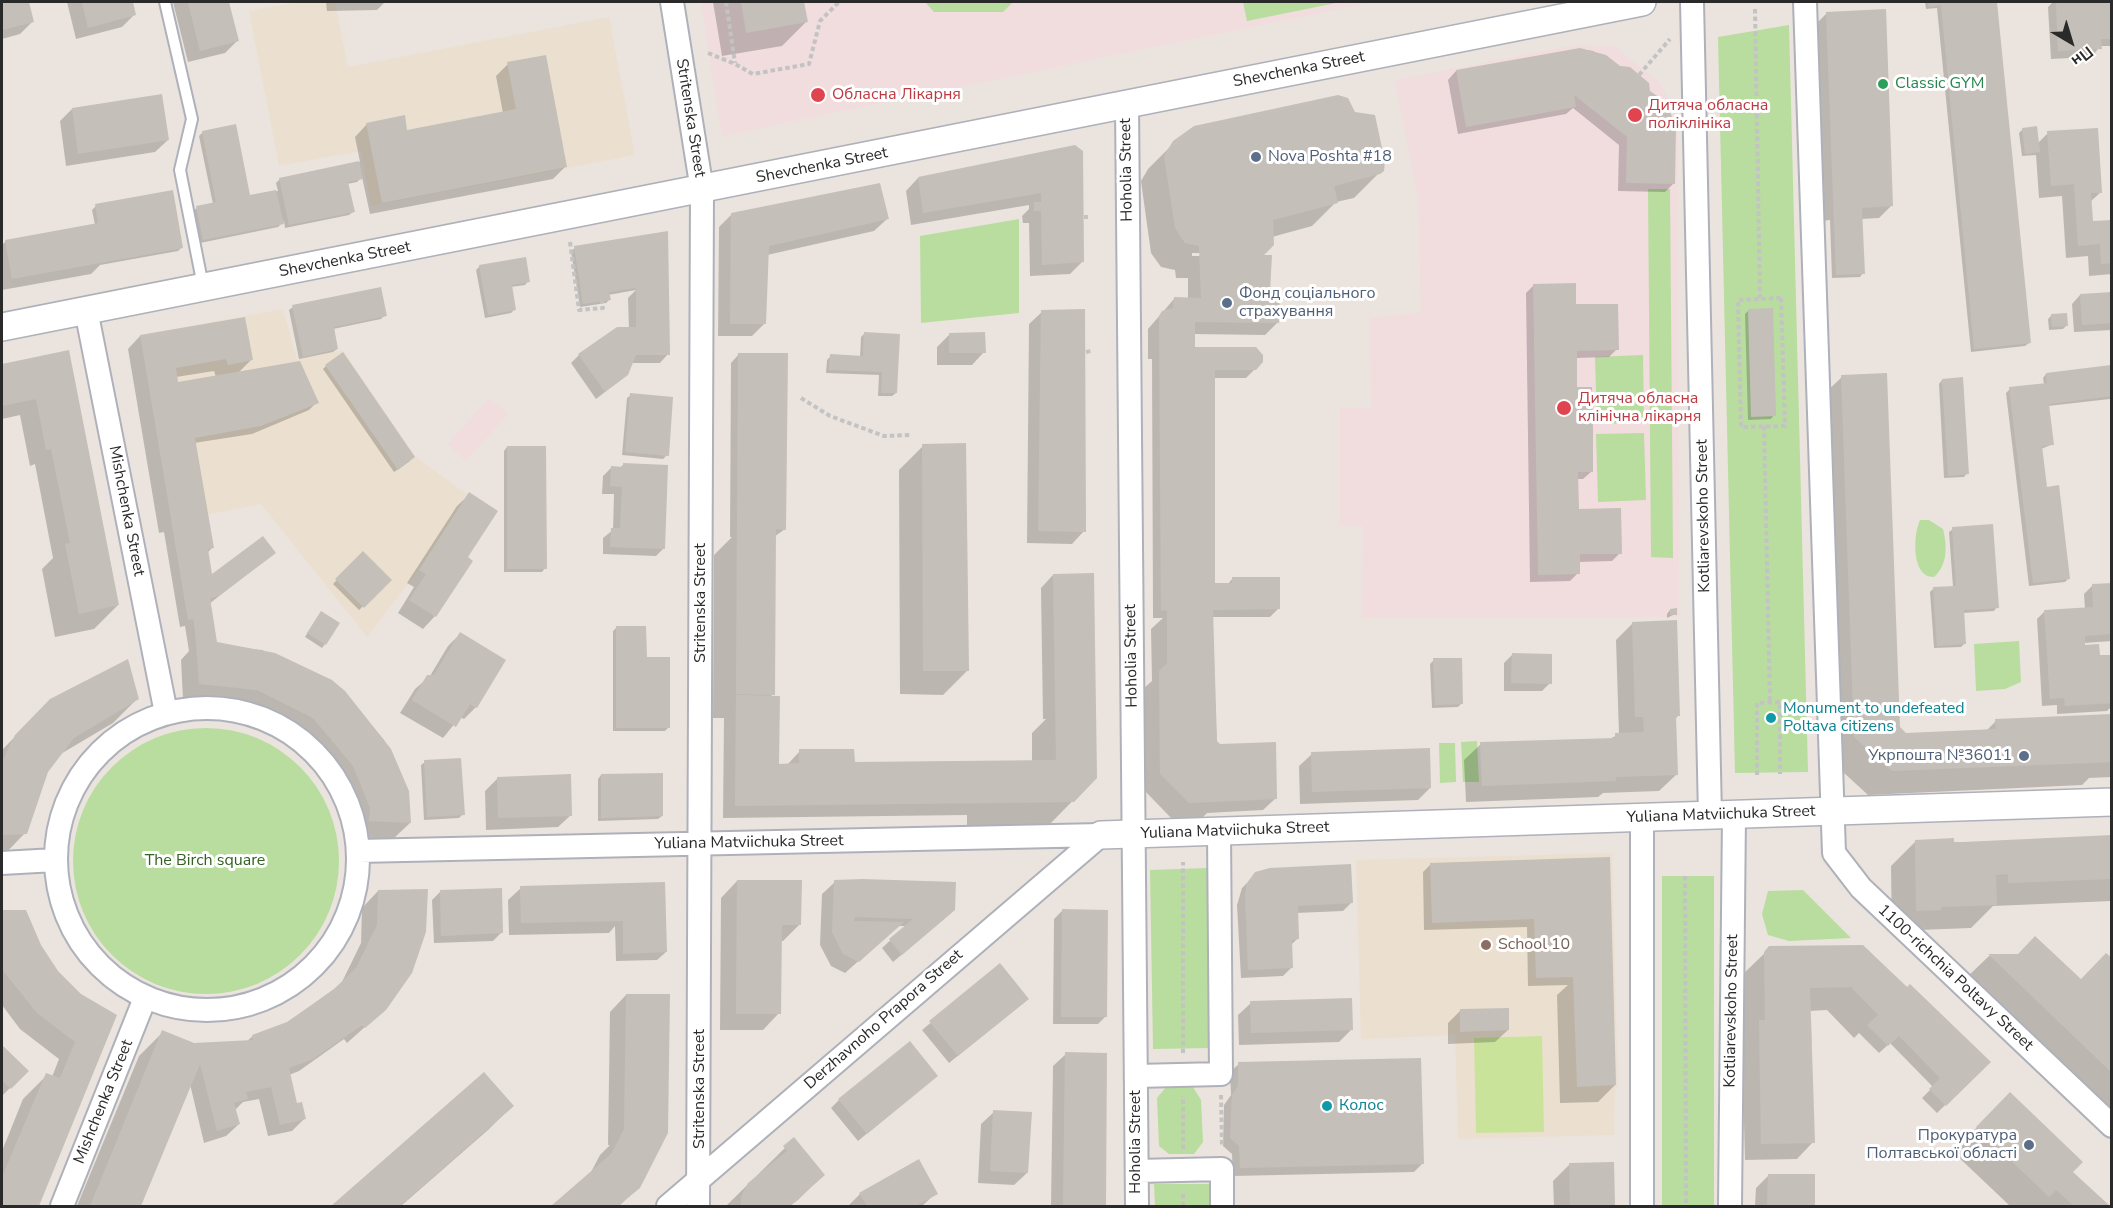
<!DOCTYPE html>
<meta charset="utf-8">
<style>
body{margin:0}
#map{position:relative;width:2113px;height:1208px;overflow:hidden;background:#ebe4de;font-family:"Nunito Sans",sans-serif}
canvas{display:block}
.frame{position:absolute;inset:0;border:3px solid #2a2a2a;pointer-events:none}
.north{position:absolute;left:2041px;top:12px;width:60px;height:60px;-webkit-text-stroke:4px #fff;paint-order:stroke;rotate:142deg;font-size:16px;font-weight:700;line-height:24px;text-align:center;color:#2a2a2a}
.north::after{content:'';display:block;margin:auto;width:21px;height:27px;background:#2a2a2a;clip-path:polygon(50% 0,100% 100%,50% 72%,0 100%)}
</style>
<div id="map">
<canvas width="2113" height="1208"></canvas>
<div class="frame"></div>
<div class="north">Пн</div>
</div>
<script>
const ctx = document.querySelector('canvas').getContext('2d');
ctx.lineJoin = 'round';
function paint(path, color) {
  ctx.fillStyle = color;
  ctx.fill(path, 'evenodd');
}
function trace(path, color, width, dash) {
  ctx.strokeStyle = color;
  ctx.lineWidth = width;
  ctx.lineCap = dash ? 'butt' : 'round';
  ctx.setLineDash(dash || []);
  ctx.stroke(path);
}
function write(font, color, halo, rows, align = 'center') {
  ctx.font = font + ' "Nunito Sans",sans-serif';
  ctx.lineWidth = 6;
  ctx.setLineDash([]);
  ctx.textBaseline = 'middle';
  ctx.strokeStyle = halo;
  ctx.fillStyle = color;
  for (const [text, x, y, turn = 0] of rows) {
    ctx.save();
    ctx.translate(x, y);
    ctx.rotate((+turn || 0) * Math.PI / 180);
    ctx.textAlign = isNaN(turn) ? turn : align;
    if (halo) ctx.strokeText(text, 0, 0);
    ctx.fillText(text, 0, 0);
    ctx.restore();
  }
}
paint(new Path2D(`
 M299 2H335L348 67 609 17 635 155 371 206 361 151 279 166 249 11Z
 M283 309 297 359 343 350 416 457 468 495 419 570 367 637 261 504 171 522 140 335Z
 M1612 853 1618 1087 1615 1088 1614 1135 1458 1139 1455 1035 1361 1039 1356 860Z`), '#ebe0cf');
paint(new Path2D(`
 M701 2H1373L722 136Z
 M1575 45 1614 46 1658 81 1678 114 1679 617H1362L1363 526H1340V408H1371L1370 318 1421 313 1418 199 1395 80Z
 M489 398 508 414 466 461 448 444Z`), '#f1dcde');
paint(new Path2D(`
 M925 2H1013L1003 12H934Z
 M1243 2H1341L1247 21Z
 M1789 25 1808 772 1735 773 1718 37Z
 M1648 189H1670L1673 558 1651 557Z
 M1019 219V313L921 323 920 236Z
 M1643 355 1644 423 1597 424 1595 357Z
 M1644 433 1646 500 1598 502 1596 434Z
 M1920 520H1929L1943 529C1947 545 1948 565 1934 577 1911 578 1913 534 1920 520Z
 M2019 641 2021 682 2005 689 1976 691 1974 644Z
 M73 861a133 133 0 1 1 266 0a133 133 0 1 1-266 0Z
 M1477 741 1479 782H1463L1461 742Z
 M1439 743H1455L1456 782 1440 783Z
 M1207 868 1211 1048 1153 1049 1150 870Z
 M1662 876H1714V1206H1662Z
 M1803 890 1851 938 1789 941 1768 935 1762 914 1768 891Z
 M1166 1087H1193L1201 1100 1203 1142 1194 1154H1169L1159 1146 1157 1098Z
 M1154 1184H1209V1206H1155Z`), '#b8dd9f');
paint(new Path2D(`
 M1542 1036 1544 1132 1476 1133 1474 1038Z`), '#cae39b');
paint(new Path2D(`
 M2 2H27L32 22 20 34 2 39Z
 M67 2H131L134 15 122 27 76 39Z
 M173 2H228L237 41 225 53 188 62Z
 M326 2H385L377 10 327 11Z
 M713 2H803L806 22 782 46 722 56Z
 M1925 2H2000H1995L2029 343 2025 346 1971 352 1937 8 1926 9Z
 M2053 2H2112V46H2100L2092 57 2051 59 2048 7Z
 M1827 13 1891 206 1879 218 1861 219 1863 273 1860 277 1832 278 1830 220 1821 221 1814 26Z
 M1580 49 1593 51 1619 68 1673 184 1665 192 1618 191 1619 145 1573 108 1566 114 1458 134 1448 80 1456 71Z
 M508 64 566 166 553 179 370 214 362 177 357 182 347 184 353 212 349 215 285 228 284 221 278 227 200 243 193 211 197 208 213 204 199 136 203 132 249 197 278 191 276 183 280 179 360 162 355 137 367 124 406 132 503 113 496 76Z
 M72 109 168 140 155 152 66 166 60 121Z
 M2023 129 2037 144 2048 133 2101 192 2090 202 2092 223 2112 221V274L2089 276 2088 256 2066 258 2062 196 2039 198 2036 155 2022 156 2019 133Z
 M1172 145 1379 173 1354 198 1336 202 1312 226 1272 237 1260 257 1278 322 1265 335 1193 334V347L1262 362 1246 378H1213L1214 585H1227L1233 578 1278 609 1270 617H1212L1217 749 1276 798 1263 810 1207 813 1203 817 1172 819 1144 790 1143 689 1152 681 1151 629 1163 618H1153L1152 359H1148V329L1174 299H1188V278H1176L1175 270 1161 267 1151 253 1141 181 1148 169ZM1192 253H1255V256H1192Z
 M1075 146 1083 261 1070 274 1030 276 1029 223H1023L1022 216 1029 209V205L911 225 906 191 918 178Z
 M96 206 181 248 178 251 100 265 91 274 2 290V245L6 241 95 225 92 210Z
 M732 214 887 219 874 231 767 255 765 323 752 336H718L719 227Z
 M666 233 668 354 660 363H632L627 375 596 399 571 363 579 355 629 329 628 298 636 290 608 295 609 300 606 303 580 307 571 251 575 248Z
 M480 266 528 281 525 285 510 287 514 310 511 313 485 318 476 270Z
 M1534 285 1574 306 1617 349 1609 357 1575 358V389L1592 471 1583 479H1577V511L1620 553 1612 561 1578 562V573L1570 581 1530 582 1526 293Z
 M2112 293V330L2074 332 2072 304 2080 295Z
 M293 307 385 315 381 319 333 329 337 349 333 352 299 359 289 310Z
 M1749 310 1774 415 1771 419 1748 420 1745 314Z
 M1042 312 1084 531 1072 544 1027 543 1029 324Z
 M2052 315 2067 325 2063 329 2049 330 2048 319Z
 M865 333 896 393 892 396H878L879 375 826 373 827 360 831 356 860 358 861 337Z
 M949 335 984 352 972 365H937V347Z
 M140 336 251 360 238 373 317 402 309 410 252 434 194 443 212 548 207 553 211 577 274 553 209 604 212 645 262 650 331 681 344 692 384 740 408 792 410 823 393 839 354 837V825L337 783 296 734 240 706 183 700 181 660 189 651 185 626 180 627 164 532 159 533 128 349ZM214 371 216 377 177 383 176 377Z
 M68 352 118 605 94 629 55 637 42 569 53 558 35 464 30 466 20 415 2 419V366Z
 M739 354 785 529 774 537 773 694 770 697 778 765H787L800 751 853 764 1032 762V733L1046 719H1043L1041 588 1053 575 1096 777 1049 825 967 826V815L723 818 724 718H713L714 555 732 537H730L731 363Z
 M326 366 410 461 394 472 323 369Z
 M2110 367V399L2048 406 2053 444 2041 449 2046 488 2069 578 2065 582 2029 586 2006 393 2010 389 2044 384 2043 378 2046 374Z
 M1842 377 1899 728 1906 734 1986 731 1996 721 2112 715V777L2089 778 2082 785 1868 795 1831 761 1825 606 1837 594 1825 393Z
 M1942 380 1967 473 1964 477 1944 478 1939 384Z
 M631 395 667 455 663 459 622 455 627 398Z
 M923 446 967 671 943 695 900 694 899 470Z
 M507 447 545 568 542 572H504V451Z
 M623 465 664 548 656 556 603 554V538L613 530 614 494H602L603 476 611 468H620Z
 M470 494 466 557 435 616 423 629 398 613 414 587 407 583 457 506Z
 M1953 529 1997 607 1994 611 1963 613 1965 643 1961 647 1934 648 1930 592 1933 589 1953 587 1949 532Z
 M363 553 390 580 359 610 333 584Z
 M2112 584V641L2084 643V647L2098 657 2112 656V706L2107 711 2057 714V705L2042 706 2037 619 2045 611 2085 609 2084 594 2092 586Z
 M1670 610 1675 614 1667 618V614Z
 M318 616 325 644 322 648 305 637Z
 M1633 623 1679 715 1674 720 1676 775 1659 791 1603 793 1598 797 1466 802 1464 760 1481 744 1610 739 1619 734 1616 640Z
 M616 628 645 658 669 727 665 731H613V631Z
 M460 634 476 707 464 719 460 717 443 738 400 713 415 689 430 676 448 646Z
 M1512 655 1550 683 1542 691H1504V663Z
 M1434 660 1462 703 1458 707 1432 708 1430 664Z
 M137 699 113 723 59 755 46 772 25 833 2 857V750L50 701Z
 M1312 754 1430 788 1418 800 1300 804 1299 766Z
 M425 762 463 814 459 818 424 820 421 765Z
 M601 775 662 816 658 819 598 821V779Z
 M497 779 571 815 558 827 486 830 485 791Z
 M2112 837V901L1993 906 1971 928 1919 930 1916 933 1892 935 1891 866 1915 842 1953 843Z
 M1608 858 1615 1085 1598 1102 1560 1103 1557 995 1568 985 1528 986 1527 927 1424 930 1423 872 1431 864Z
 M1256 874 1351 903 1343 911 1296 913 1297 939 1290 946 1291 968 1283 976 1241 978 1237 905 1242 888Z
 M737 881 800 924 783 941H780L779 1013 763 1030H720L721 898Z
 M835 882 945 918 893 962 882 948 906 926H898L845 973 831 966 820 945 822 894Z
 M664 884 666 952 657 960 616 961 615 926 609 933 509 935 508 900 521 888Z
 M378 891 385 1009 347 1043 344 1039 299 1071 289 1075 296 1105 305 1118 292 1131 268 1136 259 1099 243 1102 235 1110 239 1124 226 1136 204 1143 190 1084 140 1206H77L139 1056 163 1032 194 1045 247 1041 253 1036 287 1023 341 984 361 943 362 908Z
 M440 892 501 933 493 941 434 943 432 900Z
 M2 911H25L39 946 57 972 80 996 115 1015 37 1206H2V1151L23 1099 47 1075 52 1077 59 1059 20 1029 2 1005Z
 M1062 911 1106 1016 1098 1024H1053L1054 919Z
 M1863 947 1989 1062 1937 1113 1922 1098 1933 1087 1890 1043 1879 1053 1859 1033 1854 1038 1827 1010 1809 1011 1807 1020H1811L1813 1142 1797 1159 1745 1160 1740 977 1770 948Z
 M1989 956H2018L2080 981 2112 960V1120L1965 979Z
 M1000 965 1019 1006 949 1063 922 1030Z
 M626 995 639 1187 619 1206H553L590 1174 600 1155 610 1145H608L610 1012Z
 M1251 1003 1352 1029 1339 1042 1239 1045 1238 1015Z
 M1460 1011 1508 1030 1495 1042 1448 1044V1023Z
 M2 1047 27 1071 2 1096Z
 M1066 1054H1106L1104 1206H1051L1053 1066Z
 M1239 1064 1422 1164 1414 1172 1233 1176 1232 1154 1223 1146 1224 1105 1231 1095 1230 1072Z
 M484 1074 512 1106 488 1130 401 1206H333Z
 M936 1076 858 1141 831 1108 839 1100Z
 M994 1112 1027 1173 1014 1185 978 1183 981 1124Z
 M1986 1118 2071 1172 2108 1206H2010L1953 1152Z
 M794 1139 823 1175 799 1199 790 1206H726Z
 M1613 1163V1206H1554L1553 1181 1570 1164Z
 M1768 1176H1814V1206H1755L1756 1188Z
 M936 1193 922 1206H848L860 1194Z`), '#0003');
paint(new Path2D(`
 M2 2H29L34 22 2 30Z
 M82 2H133L136 15 88 28Z
 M188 2H229L239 41 200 51Z
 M741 2H804L808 22 746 33Z
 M1928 2H1997L2031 343 1974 349 1941 5 1929 7Z
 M2056 2H2112V39H2101L2102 49 2058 51Z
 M1886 9 1893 206 1862 208 1865 274 1836 275 1826 12Z
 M1580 48 1606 55 1620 66 1630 67 1649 83 1650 91 1666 102 1676 127 1675 184 1626 183 1627 137 1574 95 1576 107 1466 127 1456 70Z
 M546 55 567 167 382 203 366 123 405 115 407 130 516 109 507 62Z
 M162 94 169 140 78 154 72 108Z
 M1338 95 1348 98 1355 112 1375 115 1385 162 1384 171 1380 174 1334 186 1338 203 1273 220 1274 245 1264 255H1272L1270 292H1280L1279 323 1195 322V347H1256L1263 355V362L1256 370H1215V583H1232V577H1280V609L1213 610 1217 741 1220 744 1276 742 1277 799 1189 803 1160 774 1159 671 1167 663V611L1161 610 1159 316 1162 311 1173 308 1174 297 1201 298 1199 246 1185 243 1175 228 1164 156 1173 141 1194 126Z
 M236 124 250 195 276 190 284 224 203 240 196 206 216 202 202 131Z
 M2037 126 2040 152 2025 154 2022 128Z
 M2098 128 2102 193H2091L2093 221 2112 220V263L2101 264 2100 244 2078 246 2074 184 2051 186 2047 131Z
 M1075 145 1083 151 1084 262 1042 265 1041 211H1034V202H1041V193L923 213 918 177Z
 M359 161 363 179 348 182 355 212 289 225 279 178Z
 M880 183 889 219 769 246 766 324H730L731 213Z
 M173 190 183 248 12 279 5 240 98 223 95 204Z
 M668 231 670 355H636L628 375 605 392 578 354 617 327H636V288L609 292 611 300 583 304 574 246Z
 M526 257 530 282 512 285 516 310 488 315 479 265Z
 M1576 283V304H1618L1619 350 1577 351V387H1592L1593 430V472H1578L1579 509 1621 508 1622 554H1580V574L1538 575 1533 284Z
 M381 287 387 316 334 327 338 349 303 357 292 305Z
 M2112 292V323L2082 325 2080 294Z
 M1773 308 1776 416 1751 417 1748 309Z
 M1085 309 1086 532 1038 531 1041 310Z
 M2067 313 2068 326 2052 327 2051 314Z
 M245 317 253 360 228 365 226 359 176 368 178 382 300 361 319 403 261 426 195 438 214 548 208 549 212 574 263 536 276 553 219 596 210 598 217 642 275 653 332 680 345 691 391 749 409 791 411 823 369 821 370 808 353 766 313 718 257 690 199 684 195 631 193 619 188 620 140 335Z
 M864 332 900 334 897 393H881L882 372 829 370 830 354 863 356Z
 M985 332 986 353H949V333Z
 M69 350 119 605 79 614 65 544 70 543 51 449 46 450 36 399 2 406V364Z
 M343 352 415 457 398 470 325 365Z
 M738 353H788L786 530 776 529 775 695 736 694Z
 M2111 365 2112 396 2049 404 2054 445 2042 446 2047 487 2059 485 2070 579 2033 583 2009 387 2047 383 2046 373Z
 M1887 373 1900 727 1906 733 1996 729 1995 719 2112 714V762L1892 771 1854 737 1841 375Z
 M1963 377 1969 474 1948 476 1942 379Z
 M630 393 673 397 669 456 625 452Z
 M966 443 969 671H923L922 444Z
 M507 446H546L547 569H507Z
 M623 463 668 465 665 549 610 547 611 528H620L622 487 610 486 611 466 623 467Z
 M469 492 498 511 468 557 473 561 436 617 409 600 426 574 419 570Z
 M1993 524 1999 608 1964 610 1966 644 1937 646 1933 587 1956 586 1952 527Z
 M363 551 392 580 364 608 335 579Z
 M1094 573 1097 778 1074 802 735 806 736 695 780 696 779 764 799 763V749H854L855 762 1056 760 1053 574Z
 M2112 583V634L2085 636V645L2099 644 2100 655H2112V703L2065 706 2064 698 2050 699 2044 610 2093 607 2092 584Z
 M1677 608V615H1670V609Z
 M321 611 340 623 326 645 307 633Z
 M1677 620 1680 716H1676L1678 775 1616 777V781L1482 786 1480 742 1615 738V733L1644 732 1643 717H1635L1632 622Z
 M616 626H646L647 657H670V728H616Z
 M460 632 506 660 477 708 470 704 456 727 412 700 427 675H434Z
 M1512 653 1552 654V684L1511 683Z
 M1433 658H1462L1463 704 1435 705Z
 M128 659 139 699 74 738 48 772 27 834 2 835V762L15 735 50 699Z
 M1430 748 1431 788 1312 792 1311 752Z
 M461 758 465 815 427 817 424 760Z
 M663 773V816L601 818V774Z
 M571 774 572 816 498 818 497 777Z
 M2112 835V879L2008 883V874L1996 875 1997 905 1941 907 1942 910 1916 911 1915 840 1954 838V842H1963Z
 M1610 857 1616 1085 1577 1087 1573 977 1536 978 1534 919 1432 923 1430 863Z
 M1351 864 1353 903 1298 906 1299 939 1292 940 1293 968 1248 970 1245 895 1247 883 1255 872 1270 868Z
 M862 879 956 882 955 910 902 955 889 939 913 919 855 917 854 921 904 922 859 962 843 954 832 932 834 880Z
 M737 880H802L801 925H782L781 1014H736Z
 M665 882 667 952 623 954V921L521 923 520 886Z
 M502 888 503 933 441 936 440 890Z
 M428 889 426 932 412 973 386 1010 365 1028 362 1025 313 1059 289 1068 297 1103 302 1102 306 1119 280 1125 271 1087 246 1092 248 1099 234 1103 240 1124 217 1131 200 1064 141 1206H90L162 1030 194 1043 253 1040 252 1035 287 1022 333 990 356 968 377 925 378 890Z
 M1062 909 1108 910 1107 1017H1061Z
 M2 910H26L41 945 58 971 81 994 117 1015 39 1206H2V1177L46 1073 60 1078 75 1042 37 1013 4 972 2 965Z
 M2035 936 2081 979 2106 953 2112 958V1073L1988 954H2018Z
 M1863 945 1907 987 1910 984 1991 1062 1946 1106 1929 1089 1940 1078 1899 1036 1888 1046 1867 1025 1878 1015 1851 987 1810 988 1815 1143 1761 1144 1759 1020H1765L1764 952 1769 946Z
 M1000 963 1029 999 958 1056 929 1021Z
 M626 994H670L668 1133 640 1188 618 1206H551L611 1154 624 1129Z
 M1352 998 1353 1030 1251 1033 1250 1001Z
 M1509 1008V1030L1460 1032V1009Z
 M910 1041 938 1076 867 1134 838 1099Z
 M2 1045 29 1071 11 1089 2 1080Z
 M1065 1052 1107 1053 1106 1206H1063Z
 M1421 1058 1424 1164 1240 1168 1239 1146 1230 1138 1232 1095 1238 1086V1062Z
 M484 1072 514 1106 400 1206H331Z
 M2010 1092 2083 1162 2073 1172 2110 1206H2074L2056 1190 2049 1197 1976 1127Z
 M993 1110 1032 1112 1028 1173 990 1171Z
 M794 1137 825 1175 790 1206H741V1197L748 1183 787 1151 783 1146Z
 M919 1159 938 1194 915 1206H867L859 1193Z
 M1614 1162 1615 1206H1570L1569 1163Z
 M1768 1174H1815V1206H1767Z`), '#c4bfb9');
const service = new Path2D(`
 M165 2 192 119 180 170 203 286`);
const minor = new Path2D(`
 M672 2 702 190 698 1206
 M1692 2 1710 815
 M1805 2 1834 853 1861 888 2112 1126
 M1127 105 1137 1206
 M86 310 166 713
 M56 859a151 151 0 1 1 302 0a151 151 0 1 1-302 0Z
 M1642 817V1206
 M358 851 1101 835
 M2 863 55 860
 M1136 1076 1221 1074 1219 832
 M1137 1171 1222 1169V1206
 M62 1206 145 998
 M668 1206 1101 835
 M1730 1206 1734 815`);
const tertiary = new Path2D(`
 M2 327 1642 2
 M1101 835 2112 802`);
trace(service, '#aeb1ba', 14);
trace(minor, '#aeb1ba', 26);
trace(tertiary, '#aeb1ba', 30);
trace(new Path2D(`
 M726 2 735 63
 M1755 9 1760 299
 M708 53 735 64 753 74 809 64 820 21 839 2
 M1639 75 1670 39
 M1084 217H1088
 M570 242 579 310 603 308 602 301
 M1781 298 1785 426 1741 427 1738 300Z
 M1086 352 1091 351
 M801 398 830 416 884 436 912 435
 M1764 426 1770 703
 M1757 775V703L1780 702V774
 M1685 876 1686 1206
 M1183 1053V862
 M1221 1095 1222 1147
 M1183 1149V1096
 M1183 1206V1192`), '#c3c3c3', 4, [4.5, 3]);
trace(service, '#fff', 10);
trace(minor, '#fff', 22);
trace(tertiary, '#fff', 27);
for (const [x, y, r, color] of [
 [1883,84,6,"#2e9e5b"],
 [818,95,8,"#e0444e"],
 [1635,115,8,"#e0444e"],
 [1256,157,6,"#5c6f8a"],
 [1227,303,6,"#5c6f8a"],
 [1564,408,8,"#e0444e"],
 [1771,718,6,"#0f9aa8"],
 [2024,756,6,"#5c6f8a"],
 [1486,945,6,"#8d6e63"],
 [1327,1106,6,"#0f9aa8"],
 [2029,1145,6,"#5c6f8a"]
]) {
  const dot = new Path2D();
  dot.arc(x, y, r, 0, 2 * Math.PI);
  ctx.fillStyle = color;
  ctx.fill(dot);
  trace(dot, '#fff', 2);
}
write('16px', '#2a2a2a', '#fff', [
 ["Shevchenka Street",1299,70,-11],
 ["Stritenska Street",690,118,81],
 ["Shevchenka Street",822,166,-11],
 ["Hoholia Street",1127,170,-91],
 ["Shevchenka Street",345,260,-11],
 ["Mishchenka Street",126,511,79],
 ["Kotliarevskoho Street",1704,516,-91],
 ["Stritenska Street",701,603,-90],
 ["Hoholia Street",1132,656,-91],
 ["Yuliana Matviichuka Street",1721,815,-2],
 ["Yuliana Matviichuka Street",1235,831,-2],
 ["Yuliana Matviichuka Street",749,843,-1],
 ["1100-richchia Poltavy Street",1955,978,43],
 ["Kotliarevskoho Street",1732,1011,-89],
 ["Derzhavnoho Prapora Street",884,1020,-41],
 ["Stritenska Street",700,1089,-90],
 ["Mishchenka Street",104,1102,-68],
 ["Hoholia Street",1136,1142,-90]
]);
write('16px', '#27864d', '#fff', [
 ["Classic GYM",1895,84]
], 'left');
write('16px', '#be3a42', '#fff', [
 ["Обласна Лікарня",832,95],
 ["Дитяча обласна",1648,106],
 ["поліклініка",1648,124],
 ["Дитяча обласна",1578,399],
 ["клінічна лікарня",1578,417]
], 'left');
write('16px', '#4e5e75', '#fff', [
 ["Nova Poshta #18",1268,157],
 ["Фонд соціального",1239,294],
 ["страхування",1239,312],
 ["Укрпошта №36011",2012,756,"right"],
 ["Прокуратура",2017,1136,"right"],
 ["Полтавської області",2017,1154,"right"]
], 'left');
write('16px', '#0d838f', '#fff', [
 ["Monument to undefeated",1783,709],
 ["Poltava citizens",1783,727],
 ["Колос",1339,1106]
], 'left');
write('16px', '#326120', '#fff', [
 ["The Birch square",205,861]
]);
write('16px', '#785e54', '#fff', [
 ["School 10",1498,945]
], 'left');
</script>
